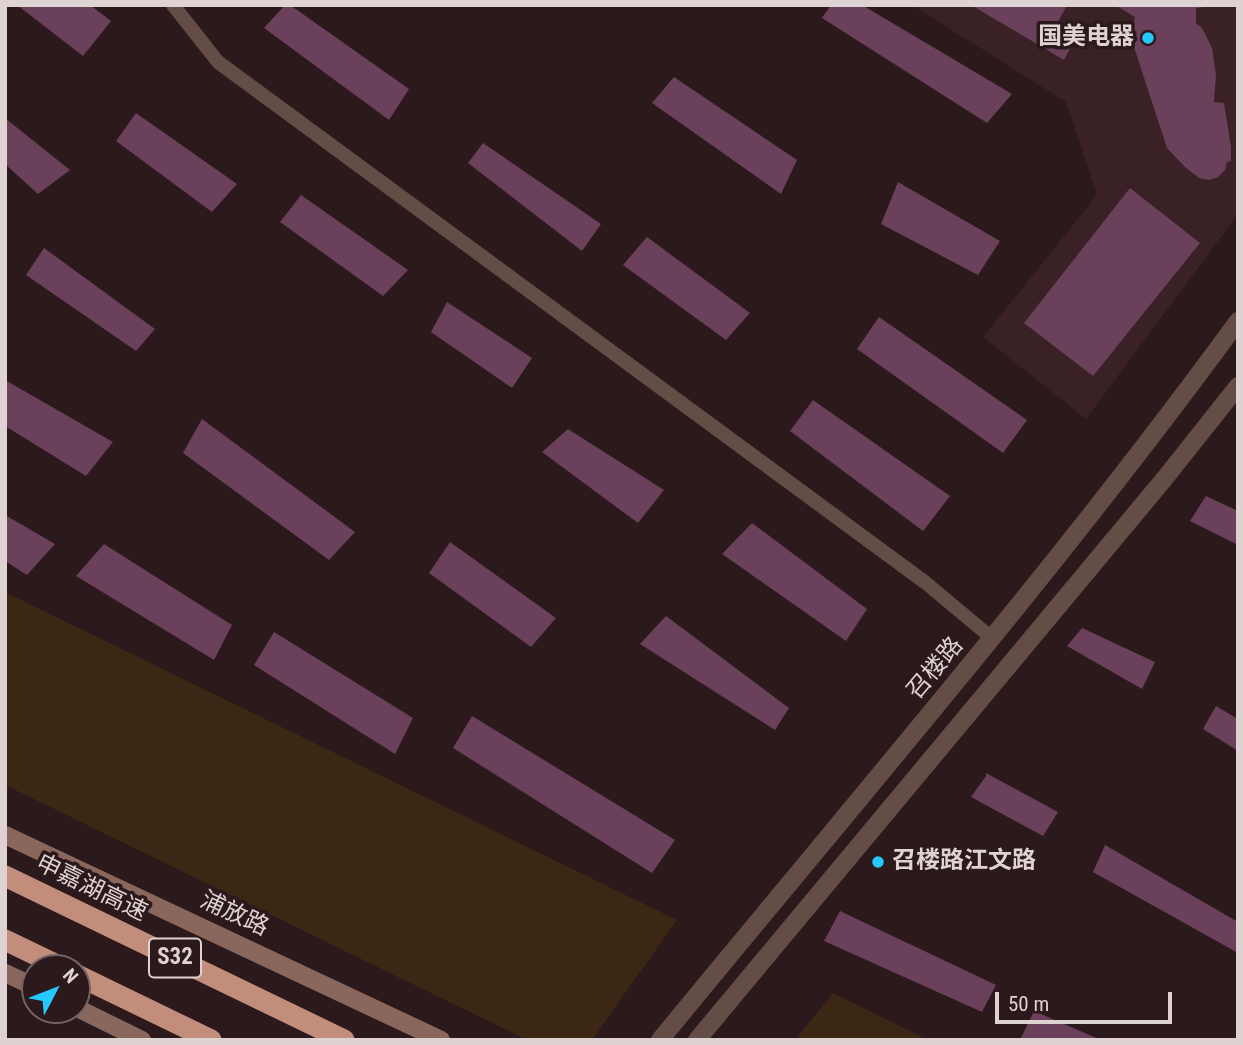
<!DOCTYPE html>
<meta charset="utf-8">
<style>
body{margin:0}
#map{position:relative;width:1243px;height:1045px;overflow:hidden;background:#2b191b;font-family:"Roboto Condensed",sans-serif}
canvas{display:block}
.frame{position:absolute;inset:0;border:7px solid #dfd2d3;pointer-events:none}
.north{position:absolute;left:21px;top:954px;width:70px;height:70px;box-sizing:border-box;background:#2b191b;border:2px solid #736365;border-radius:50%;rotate:48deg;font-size:19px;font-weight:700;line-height:28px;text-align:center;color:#dfd2d3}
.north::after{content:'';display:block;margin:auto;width:24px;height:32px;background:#26c9fe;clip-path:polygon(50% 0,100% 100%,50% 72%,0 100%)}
.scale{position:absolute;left:995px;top:992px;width:177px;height:32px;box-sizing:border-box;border:4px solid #dfd2d3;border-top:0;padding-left:9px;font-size:21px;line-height:24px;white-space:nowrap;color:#dfd2d3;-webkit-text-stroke:5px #2b191b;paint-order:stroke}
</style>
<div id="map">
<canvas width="1243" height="1045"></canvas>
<div class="frame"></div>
<div class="north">N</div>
<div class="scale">50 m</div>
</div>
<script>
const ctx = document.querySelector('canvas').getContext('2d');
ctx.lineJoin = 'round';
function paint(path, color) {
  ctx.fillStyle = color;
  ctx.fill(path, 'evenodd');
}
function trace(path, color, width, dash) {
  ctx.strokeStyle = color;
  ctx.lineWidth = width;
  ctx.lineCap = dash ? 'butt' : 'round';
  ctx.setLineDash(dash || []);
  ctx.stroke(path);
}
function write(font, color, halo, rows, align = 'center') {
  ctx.font = font + ' "Roboto Condensed","Noto Sans SC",sans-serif';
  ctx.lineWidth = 7;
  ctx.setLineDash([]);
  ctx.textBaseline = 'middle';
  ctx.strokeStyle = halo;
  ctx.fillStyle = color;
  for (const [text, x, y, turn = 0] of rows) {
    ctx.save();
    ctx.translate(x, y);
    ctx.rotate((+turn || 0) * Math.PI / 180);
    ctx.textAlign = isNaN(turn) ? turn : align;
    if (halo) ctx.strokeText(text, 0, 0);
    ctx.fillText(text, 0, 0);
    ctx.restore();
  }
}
paint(new Path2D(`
 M912 5H1238V214L1086 419 983 337 1097 195 1066 102Z`), '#392125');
paint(new Path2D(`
 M5 592 677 920 592 1040H527L5 785Z
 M833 993 928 1040H795Z`), '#3b2713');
paint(new Path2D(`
 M17 5H90L111 21 83 56Z
 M285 5H290L409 89 389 120 264 28Z
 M831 5H862L1012 94 987 123 822 18Z
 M971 5H1067L1058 22 1076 37 1064 60Z
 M1115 5H1204V7L1196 8V23L1202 28 1212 48 1216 75 1214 102 1224 103 1231 147V161L1227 162 1225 170 1218 177 1209 180 1199 178 1185 167 1167 148 1135 50 1131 34 1135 17Z
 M674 77 797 160 781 194 652 103Z
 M136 113 237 184 212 212 116 141Z
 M5 118 70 170 38 194 5 164Z
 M483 143 601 224 582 251 468 163Z
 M898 182 1000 241 978 275 881 224Z
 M1130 188 1200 243 1093 376 1024 323Z
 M301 195 408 270 383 296 280 222Z
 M647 237 750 313 726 340 623 265Z
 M44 248 155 329 136 351 26 275Z
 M447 302 532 358 512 388 431 332Z
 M879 317 1027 420 1003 453 857 349Z
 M5 380 113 442 86 476 5 426Z
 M813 400 950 496 923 531 790 431Z
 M202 419 355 532 329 560 183 453Z
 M568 429 664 490 638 523 542 452Z
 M1206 496 1238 511V545L1190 521Z
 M5 515 55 544 27 575 5 561Z
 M752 523 867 609 846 641 722 554Z
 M450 542 556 618 531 647 429 573Z
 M104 544 232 625 214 660 76 576Z
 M666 616 789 708 775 730 640 644Z
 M1082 628 1155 662 1142 689 1067 646Z
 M274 632 413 718 395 754 254 665Z
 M1216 706 1238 719V751L1203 729Z
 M472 716 675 840 652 873 453 748Z
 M986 773 1058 812 1043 836 971 797 986 776Z
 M1105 845 1238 922V953L1093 872Z
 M840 911 996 985 982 1012 824 941Z
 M1034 1011 1101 1040H1026L1021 1038Z`), '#6a405b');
trace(new Path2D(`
 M173 5 218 62 926 583 993 639`), '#634d46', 14);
trace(new Path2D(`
 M660 1040C855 802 1056 570 1238 321
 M697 1040 1165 478 1238 386`), '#634d46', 18);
trace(new Path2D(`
 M5 835 441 1040
 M5 973 35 987
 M77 1008 142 1040`), '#8a675c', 18);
trace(new Path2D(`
 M5 876 344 1040
 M5 940 63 968
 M77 975 211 1040`), '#c38d7c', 21);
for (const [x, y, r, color] of [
 [1148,38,7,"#26c9fe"],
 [878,862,7,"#26c9fe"]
]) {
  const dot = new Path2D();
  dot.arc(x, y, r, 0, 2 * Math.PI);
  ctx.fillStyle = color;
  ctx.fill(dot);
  trace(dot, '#2b191b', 2.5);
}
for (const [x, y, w] of [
 [175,958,52]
]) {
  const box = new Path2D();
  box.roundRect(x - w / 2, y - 19.5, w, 39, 5);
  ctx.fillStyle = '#2b191b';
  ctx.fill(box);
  trace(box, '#dfd2d3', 2);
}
write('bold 23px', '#dfd2d3', null, [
 ["S32",175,958]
]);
write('bold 24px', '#dfd2d3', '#2b191b', [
 ["国美电器",1134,38],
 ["召楼路江文路",892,862,"left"]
], 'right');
write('24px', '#dfd2d3', '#2b191b', [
 ["召楼路",936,669,-50],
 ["申嘉湖高速",91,889,26],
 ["浦放路",234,915,25]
]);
</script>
